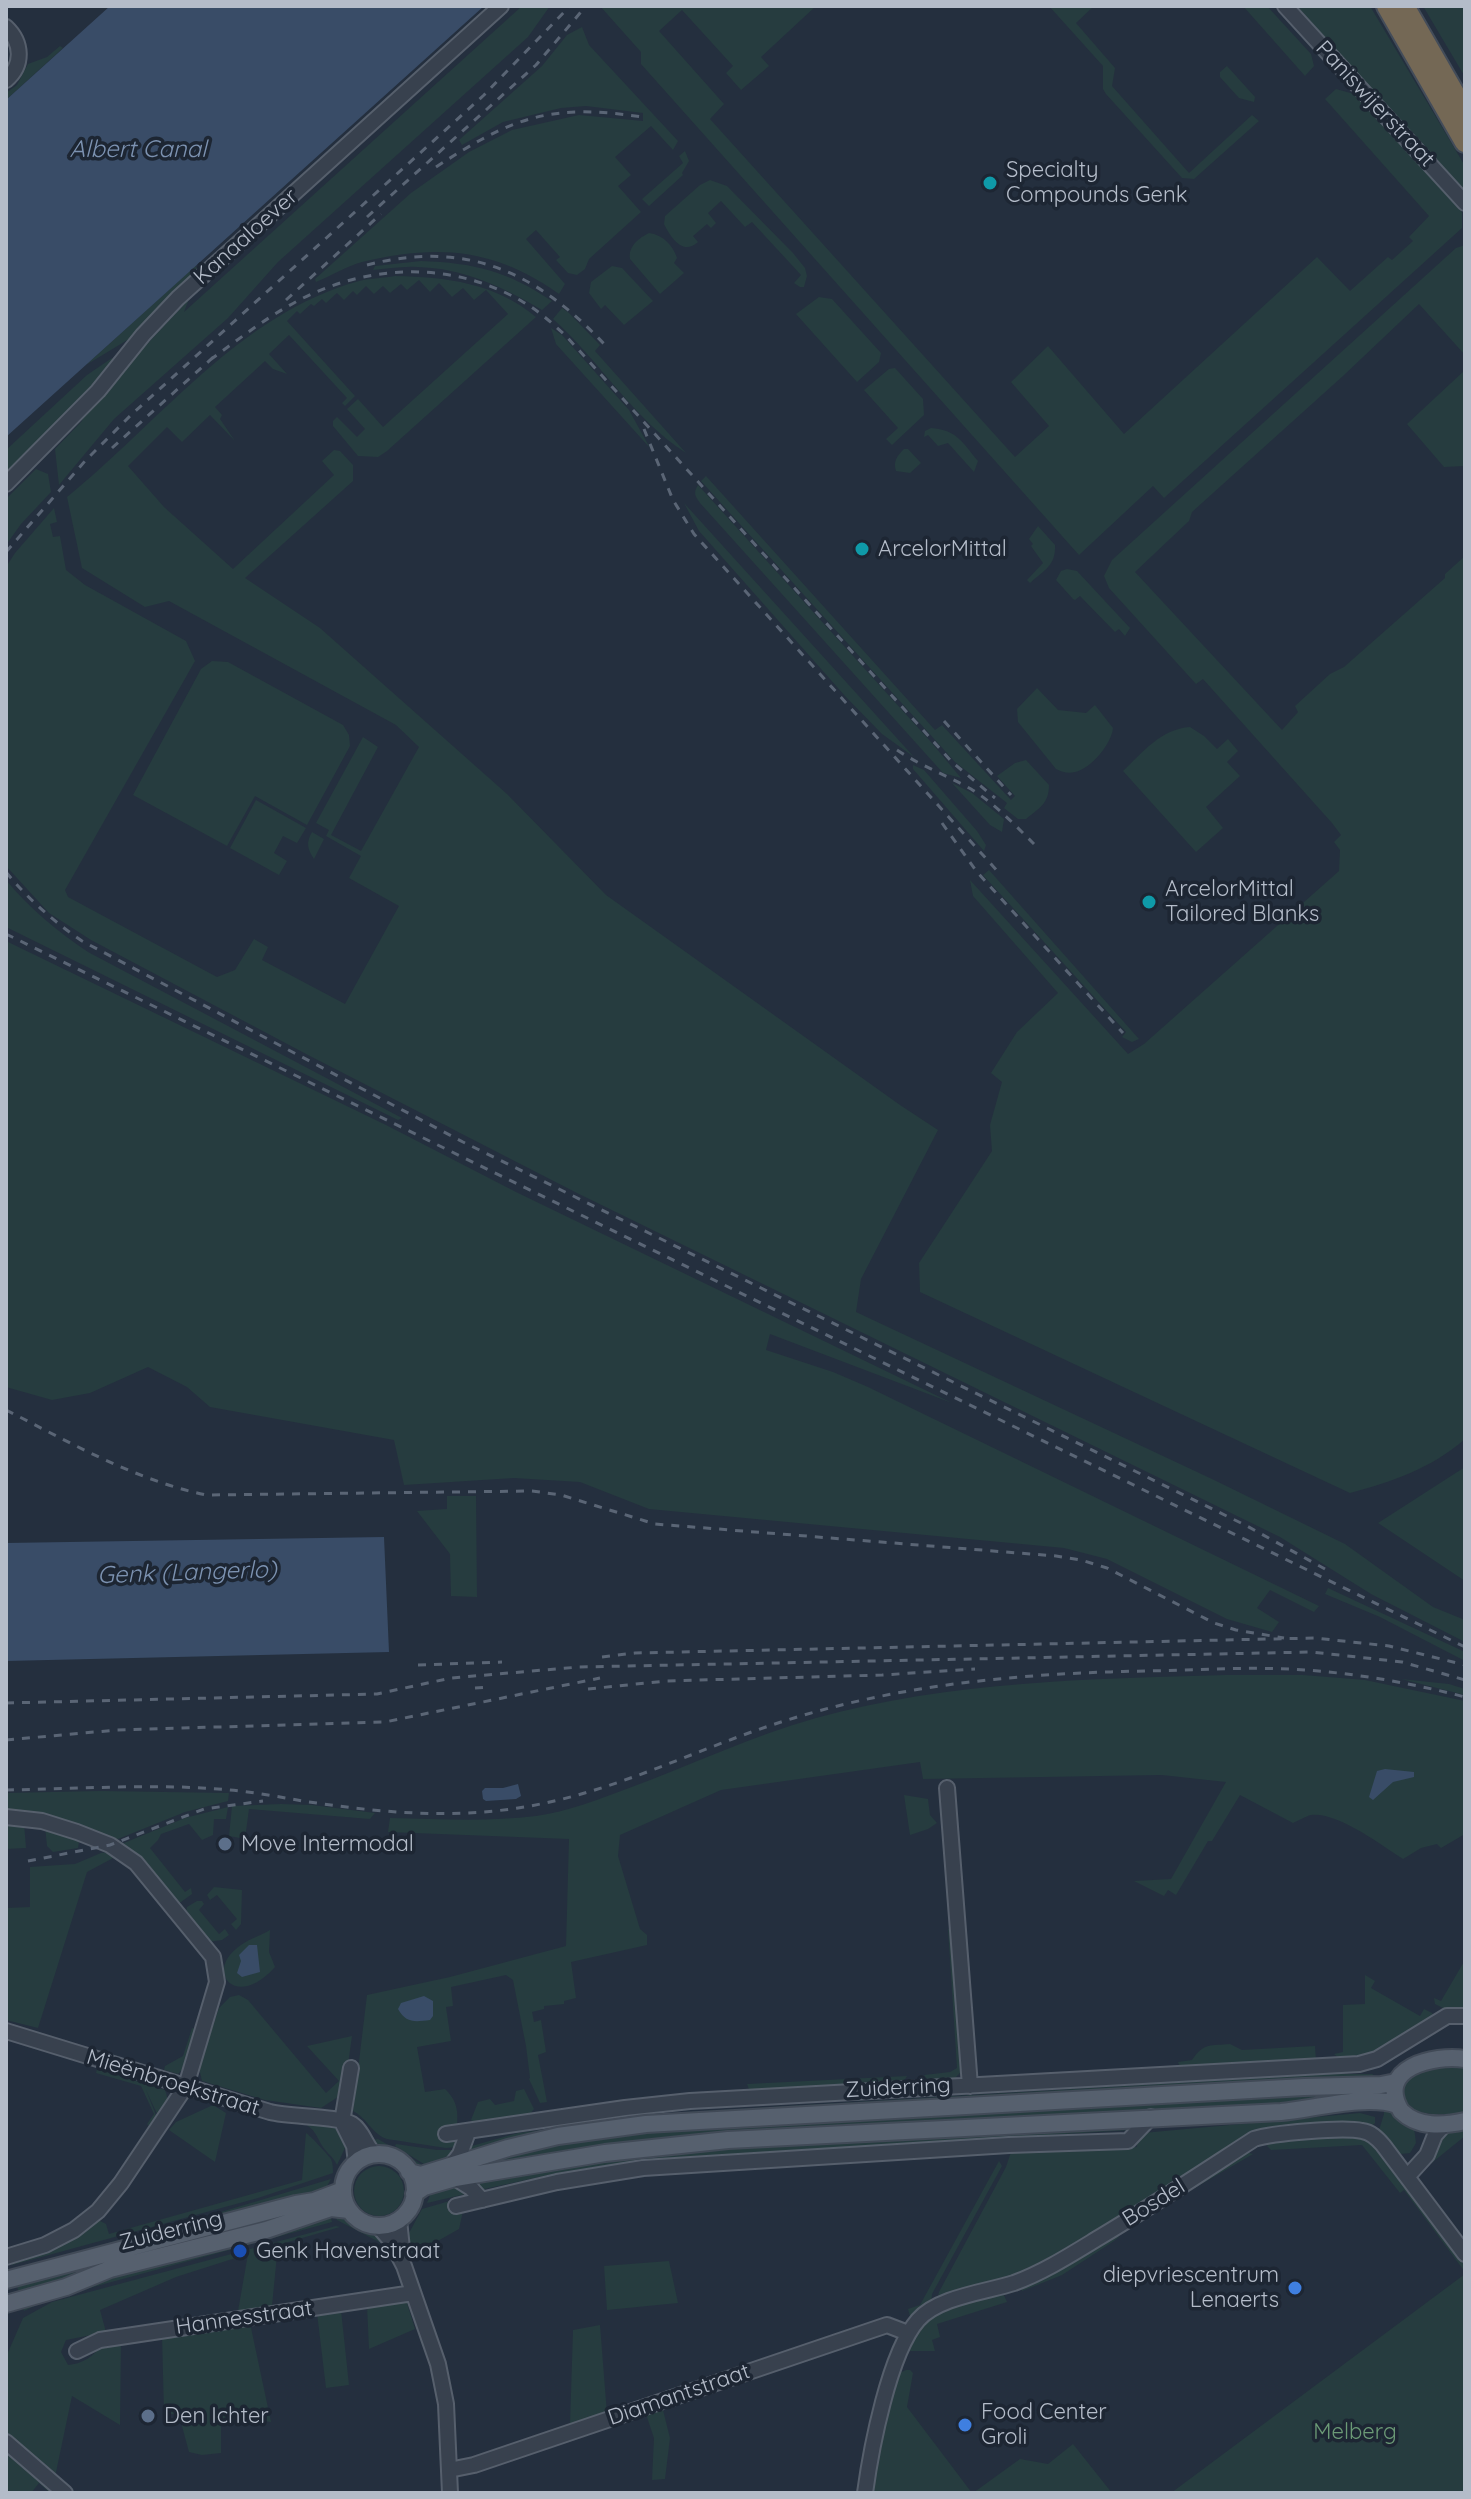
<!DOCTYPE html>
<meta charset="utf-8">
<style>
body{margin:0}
#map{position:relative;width:1471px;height:2499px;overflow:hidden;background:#242f3e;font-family:Quicksand,sans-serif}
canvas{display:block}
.frame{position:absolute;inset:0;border:8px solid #b4bcc9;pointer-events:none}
</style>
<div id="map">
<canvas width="1471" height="2499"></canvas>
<div class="frame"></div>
</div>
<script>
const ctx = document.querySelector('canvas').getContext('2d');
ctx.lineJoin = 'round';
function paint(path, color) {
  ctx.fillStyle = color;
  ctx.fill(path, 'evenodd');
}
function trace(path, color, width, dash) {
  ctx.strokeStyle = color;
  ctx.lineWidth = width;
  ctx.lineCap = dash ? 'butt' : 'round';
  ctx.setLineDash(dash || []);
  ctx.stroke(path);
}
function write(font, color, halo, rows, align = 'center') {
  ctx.font = font + ' Quicksand,sans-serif';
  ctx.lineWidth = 7;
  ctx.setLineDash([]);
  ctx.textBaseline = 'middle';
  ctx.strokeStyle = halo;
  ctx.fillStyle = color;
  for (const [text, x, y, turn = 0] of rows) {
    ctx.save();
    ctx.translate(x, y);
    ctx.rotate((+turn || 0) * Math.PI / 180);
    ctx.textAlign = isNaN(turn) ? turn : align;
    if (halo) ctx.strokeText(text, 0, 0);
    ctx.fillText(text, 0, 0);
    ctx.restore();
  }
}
paint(new Path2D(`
 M522 6H550L528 37 278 262 228 318 114 419 59 485 55 449 82 421 84 412 189 299 184 312Z
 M600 6H816L761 57 769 66 741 90 726 73 733 66 682 10 659 31 724 104 710 119 1015 457 1049 426 1011 382 1048 346 1124 434 1317 257 1350 291 1388 257 1392 260 1413 241 1409 237 1429 216 1325 99 1336 89 1354 94 1456 199 1462 213V228L1164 498 1153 486 1079 555 641 64V52Z
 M1049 6H1094L1076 23 1115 68 1112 86 1189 173 1252 115 1259 121 1194 179 1182 178 1106 94 1103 89V66Z
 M1243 6H1267L1311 54 1314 66 1305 76Z
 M1297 6H1370L1465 166V196Z
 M1423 6H1465V77Z
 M582 27 589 45 678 141 673 150 651 126 615 157 631 175 618 186 641 212 589 259 585 269 577 275 568 273 556 260 560 257 536 230 526 239 565 284 559 294C494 248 438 244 362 262 347 266 331 276 316 282L315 279 411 193 469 152 512 130 579 115 643 121V113L586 106 561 108 503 122 462 145 459 140 542 66 567 35Z
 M60 46 63 48 6 100V93L17 85 28 64 47 57Z
 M1227 66 1255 97 1254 102 1239 98 1220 77V72Z
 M685 151 689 161 682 173 683 175 649 206 642 199 683 163 679 156Z
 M710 180 727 186 793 253 805 268 807 276 804 287H800L794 283 801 275 752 222 745 227 721 201 708 213 716 223 711 228 707 224 693 236 698 242C683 256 671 238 664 224L665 216 700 185Z
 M649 233C663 235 673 245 677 258L674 263 684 273 660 294 630 259C628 246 639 238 649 233Z
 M1465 245V355L1419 304 1343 376 1192 512 1189 521 1135 572 1282 730 1298 712 1295 706 1330 674 1344 667 1445 578V574L1465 556V1439C1430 1469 1394 1481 1350 1493L920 1292 919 1263 992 1151 990 1125 1002 1082 991 1073 1017 1032 1058 993 973 896 970 880 1128 1054 1144 1044 1339 871 1340 850 1334 842 1341 835 1332 823 1203 679 1196 684 1109 588 1104 576 1112 560 1456 248Z
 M421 261C475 263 507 271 552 301L542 310C503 287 463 268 417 267 402 266 387 269 373 270L375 266Z
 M195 266 199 271 163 303 134 336 86 365Z
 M612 266 622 268 653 301 624 325 605 305 601 309 589 293 591 282Z
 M395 276C446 277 496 283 536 317L387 451 378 457 358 456 333 426V421L337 417 357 437 365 429 347 409 358 399 383 427 508 314 486 290 474 300 463 288 452 297 439 283 430 292 419 280 407 290 401 284 390 293 383 286 374 294 366 286 357 295 353 291 344 300 337 293 326 303 322 299 314 306 311 304 300 314 297 311 287 321 355 396 345 406 342 403 347 398 289 335 269 354 287 374 273 369 265 361 215 407 222 415 220 419 235 441 210 415 182 442 167 427 128 466 164 507 233 569 334 475 322 461 334 450 340 451 353 465V481L245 578 320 628 507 794 606 895 900 1105 938 1130 861 1279 856 1312 1212 1479 1345 1544 1433 1607 1465 1620V1642L1371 1594 1280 1537 577 1193 308 1055 91 940 49 913 6 866V567L15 553 54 508 57 522 50 524 53 537 60 536 66 570 85 585 186 641 195 661 65 890 68 897 217 977 235 970 254 939 268 947 262 960 345 1004 399 906 349 878 361 856 326 836 329 830 316 823 363 737 378 747 331 835 361 851 419 747 396 725 169 601 145 607 82 568 67 497C160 422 239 314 359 281 371 278 384 278 395 276Z
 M819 297 832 299 881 353 879 362 857 382 796 314Z
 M562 308 569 313 600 345 595 351 686 453C633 419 600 361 553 319Z
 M551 328 562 335 629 410 650 448 556 344Z
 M112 358 117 361 6 473V450L87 375Z
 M895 368 923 399 924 415 892 445 886 439 898 428 864 390 889 369Z
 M1465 370V466L1444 467 1407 424Z
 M931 428C957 430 962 442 978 461L974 472 948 443 938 446 928 435 924 437 925 431Z
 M904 449H908L921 463 910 473 896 471C893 461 897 456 904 449Z
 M36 469 48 474 51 492 21 524 6 545V499Z
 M706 476 935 730 942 725 1011 800 1015 796 997 776 1015 763 1026 760 1049 785C1049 804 1039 808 1026 819H1018L1004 808 1007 803 955 762 701 481Z
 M698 485 931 742 961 778 943 773 700 503C695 496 693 493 698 485Z
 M684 503 914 757 882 734 845 696 699 531Z
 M1038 526 1055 545C1056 566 1044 570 1030 583L1027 580 1043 563 1031 546 1033 544 1029 539Z
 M1067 569 1077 571 1130 628 1125 636 1119 629 1115 632 1080 596 1075 600 1073 599 1056 580 1061 571Z
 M212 661 228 662 343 725 349 735 350 746 307 825 255 796 227 846 133 795 201 669Z
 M1037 688 1058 710 1086 713 1095 705 1113 728C1112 743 1091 769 1075 772 1068 774 1062 772 1056 769L1018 722 1017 709Z
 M1190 727 1204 736 1217 749 1228 739 1238 751 1227 762 1240 776 1206 807 1223 828 1196 852 1123 771C1143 752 1161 729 1190 727Z
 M913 765 924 770 977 831 986 845 984 851 913 769Z
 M952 783 972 793 1004 819 1002 832 990 825Z
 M256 800 306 828 297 843 283 836 274 853 287 861 279 875 230 848Z
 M312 832 324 839 314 859C307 848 306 843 312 832Z
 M989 870 1139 1039 1132 1042 1122 1037 1126 1032 983 875Z
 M6 880C29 908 58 932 88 952L402 1118 398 1120 6 927Z
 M6 941 386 1125 516 1192 952 1403 770 1334 766 1350 833 1372 868 1387 1319 1606 1314 1612 1270 1590 1257 1608 1279 1622 1272 1632 1227 1619 1107 1559 1064 1548 649 1509 580 1482 514 1478 404 1485 394 1440 210 1407 187 1387 148 1367 90 1393 52 1400 6 1387Z
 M1465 1467V1581L1378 1523Z
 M447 1496H476L477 1597 451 1596 450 1554 417 1511 447 1509Z
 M1328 1588 1465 1652V1661L1380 1617 1325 1594Z
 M1226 1675H1303L1365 1680 1465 1701V1834L1441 1848 1437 1844 1421 1848 1403 1859C1381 1845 1338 1812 1311 1815 1306 1816 1298 1821 1293 1823L1240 1795 1212 1841H1208L1176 1895 1168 1890 1164 1896 1134 1881 1171 1879 1226 1782 1162 1775 923 1779 920 1762 721 1790 620 1835 618 1856 640 1929 647 1935V1945L571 1962 576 1998 564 2001V2004L544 2006V2009L532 2012 534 2022 541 2020 546 2052 538 2055 547 2102 540 2103 529 2079 530 2078 526 2046 513 1980 506 1975 451 1987 453 2006 446 2007 451 2041 417 2047 425 2092 445 2089C461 2104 458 2119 455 2139L458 2143 456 2147 446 2148 387 2139C372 2134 367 2118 353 2111L367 1995 450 1977 566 1946 569 1839 388 1832 390 1818C438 1819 488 1822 536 1816 567 1812 599 1799 629 1788 691 1765 752 1736 816 1718 950 1681 1088 1679 1226 1675Z
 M1401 1679 1449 1684 1465 1689V1695Z
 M100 1791 229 1793 228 1801 185 1812 113 1841C77 1823 47 1811 6 1812V1793Z
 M904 1795 928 1799 930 1815 937 1823 928 1829 910 1835Z
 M281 1804 312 1805 375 1813 370 1819 249 1809 245 1839 229 1836 232 1806Z
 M228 1807 226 1819H214L213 1835 202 1840 189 1824 161 1834 158 1840 150 1848 185 1892 191 1888 192 1894 181 1902H177L119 1845 185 1818Z
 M24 1823 26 1848 6 1849V1824Z
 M45 1826 80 1836 78 1848 53 1852 47 1846Z
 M111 1852 115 1857 87 1872 38 2028 6 2020V1908L30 1907V1867L75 1864 101 1853Z
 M214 1887 242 1890 241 1924 236 1930 231 1924 237 1919 217 1895 210 1900 207 1895Z
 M197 1901H202L204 1904 199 1910 219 1934 225 1929 229 1935 222 1940 208 1942 186 1913 187 1907Z
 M948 1929H953L962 2071 953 2080 929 2082 924 2075 950 2072 957 2068Z
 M270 1930 269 1952 275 1967C237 2010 205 1973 237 1948 246 1940 260 1936 270 1930Z
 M1465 1960V2010L1453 2008 1447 2010 1435 2004 1434 1998 1441 2001Z
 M1365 1975 1375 1981 1371 1988 1420 2016 1424 2009 1432 2013 1434 2017 1375 2053 1339 2058 1334 2054 1343 2052V2005L1365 2004Z
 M239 1995 248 2000 326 2093 339 2081 307 2046 352 2036 344 2093 321 2108 265 2100 202 2081 199 2068 219 2008 230 1997Z
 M192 2028 198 2030 188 2063 178 2074 164 2070 165 2066 183 2056Z
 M1230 2044 1242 2050 1315 2046 1316 2060 1180 2067 1178 2062 1192 2060C1204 2042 1211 2046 1230 2044Z
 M1444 2066 1465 2067V2112C1442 2117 1386 2117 1407 2078L1421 2070Z
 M97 2069 165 2090C170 2102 166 2107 158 2116L146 2090 156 2115 149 2126 147 2124 154 2114 141 2086 96 2073Z
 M1328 2074H1372L1379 2078 756 2112 466 2153 468 2147 518 2133 686 2112Z
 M907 2076 903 2083 750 2092 747 2084Z
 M524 2089 534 2109 530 2114 474 2124 471 2120 478 2102 490 2099 495 2105 514 2101 516 2091Z
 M1379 2089 1380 2098 1305 2105 1190 2109 450 2171 543 2142 687 2128Z
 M1384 2104 1414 2127 1416 2143 1410 2153 1400 2154 1379 2130 1384 2114Z
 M213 2105 226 2113 215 2162 169 2130 176 2122Z
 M1360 2113 1375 2117V2123L1373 2125 1341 2124 1258 2130 1069 2251 1020 2274 937 2302 939 2292 1006 2167 1011 2152 1137 2147V2137L1143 2133Z
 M305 2124C330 2125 336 2123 350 2145L345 2148 337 2165C333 2156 326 2153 321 2144 316 2135 315 2130 305 2124Z
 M1135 2124 1131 2130 650 2159 562 2172 480 2190 468 2180 603 2160 692 2150Z
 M1465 2125V2136L1418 2174 1439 2135Z
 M306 2133C310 2135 329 2156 331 2159 333 2164 333 2169 333 2173L258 2198 12 2265V2262C49 2252 69 2245 98 2220L106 2224 109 2234 302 2180Z
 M1353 2136 1370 2142 1375 2147 1465 2266V2272L1404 2190 1400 2193 1362 2145 1271 2150 1267 2146 1270 2140 1278 2139Z
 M378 2139 421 2164 424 2170C407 2166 407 2159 394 2153 384 2149 377 2149 368 2141Z
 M396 2144 437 2150H457L449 2161 427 2166 395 2146Z
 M1245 2152 1253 2154 1193 2189V2186Z
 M999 2161 1002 2166 932 2294 931 2304 911 2320 908 2309 920 2305Z
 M354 2191a25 25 0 1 1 50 0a25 25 0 1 1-50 0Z
 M331 2179C323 2194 318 2198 301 2194L119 2243 14 2276 12 2269 201 2218Z
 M451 2184 470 2193 427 2203 431 2193Z
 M453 2200 463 2211 459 2229 411 2256 409 2233 422 2209Z
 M327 2206 20 2297 17 2286 284 2210Z
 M333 2211C346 2215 346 2218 356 2224 367 2230 376 2233 386 2241L381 2243 337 2220Z
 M329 2212 332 2222 49 2299 24 2311 22 2304 114 2274 120 2275 241 2243Z
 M336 2226 340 2227 278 2245 272 2306 238 2311 248 2254 176 2277 100 2310 106 2332 66 2340 61 2352 68 2365C81 2364 95 2357 101 2344L121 2341 120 2425 72 2396 55 2477 6 2437V2357L23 2318 52 2302Z
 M1116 2234 1119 2237 1114 2241 1062 2275 1022 2291 1021 2284Z
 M669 2261 678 2303 607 2310 604 2266Z
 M1465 2274V2493H1171Z
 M1002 2291 1007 2302 937 2324 940 2337 932 2340 935 2351H907L919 2326 933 2314Z
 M398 2300 407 2303 415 2329 369 2349 367 2305Z
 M341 2310 349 2385 326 2388 317 2313Z
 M250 2323 271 2422 239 2418 221 2423V2453L202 2455 189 2452 179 2415 164 2413 162 2335Z
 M600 2325 607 2414 570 2425 573 2330Z
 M906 2370H910L913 2373 907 2407 972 2493H870L875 2452 897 2374Z
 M663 2410 670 2438 665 2479 652 2480 654 2438 646 2414Z
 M1073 2444 1112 2493H973L1020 2459 1048 2464Z
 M6 2449 57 2493H50L39 2483 31 2493H6Z`), '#263c3f');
paint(new Path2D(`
 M110 6H484L6 437V100Z
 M384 1537 389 1652 6 1661V1543Z
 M1385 1769 1414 1772V1777L1393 1782 1373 1800 1369 1797 1377 1771Z
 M518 1784 521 1796 516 1799 486 1801 483 1799 482 1791 485 1788H503Z
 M249 1945H257L260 1972 242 1977 237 1973 241 1961 239 1955Z
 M424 1996 433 2001V2016L430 2020C414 2022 406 2023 398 2009L401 2003Z`), '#394c67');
const minor = new Path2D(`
 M1285 6 1465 203
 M6 27C22 42 24 65 6 80
 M6 484 98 391 143 335 178 298 501 6
 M947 1788 970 2086
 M6 1817 42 1821 77 1832 110 1845 136 1863 213 1957 217 1982 186 2086 121 2183 98 2211 74 2230 45 2245 6 2257
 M6 2031 270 2112C290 2117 339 2116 352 2124 363 2131 366 2147 375 2155
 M342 2122 351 2068
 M342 2122 354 2146 356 2163
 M446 2134 625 2108 690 2101 1359 2064 1377 2059 1447 2016H1465
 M450 2167 460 2154 468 2132
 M1407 2177 1427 2155 1435 2135 1444 2125
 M455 2178 471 2188 482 2200
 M456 2206 557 2182 643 2168 1009 2145 1128 2141 1151 2117
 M399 2220 403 2258
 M378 2226 391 2241 404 2266 438 2364 446 2404 450 2493
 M77 2351 100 2340 413 2293
 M6 2442 65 2493
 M449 2470 474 2465 887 2325 908 2333
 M865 2493C871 2449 889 2353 918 2320 938 2297 986 2292 1014 2283 1044 2272 1072 2254 1100 2237 1152 2206 1203 2172 1254 2139 1272 2133 1343 2127 1362 2131 1371 2132 1377 2138 1383 2145L1465 2254`);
const major = new Path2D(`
 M1465 2059C1434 2054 1375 2068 1401 2111 1418 2128 1443 2126 1465 2121
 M343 2190a36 36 0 1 1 72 0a36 36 0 1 1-72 0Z
 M409 2172 421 2175 508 2148 558 2136 646 2124 1304 2087 1381 2085 1396 2082
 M414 2194 424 2187 455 2178 605 2153 728 2140 1281 2112C1313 2109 1368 2094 1397 2105
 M6 2280 296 2204 314 2201 343 2190
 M6 2304 66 2287 110 2269 266 2230 331 2208 349 2210`);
const highway = new Path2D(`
 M1387 6 1465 142
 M1404 6 1465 112`);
trace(minor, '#565f6c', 18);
trace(major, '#414a57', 20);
trace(highway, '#434c59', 24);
trace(minor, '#38414e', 14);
trace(major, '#56606e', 16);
trace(highway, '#746855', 20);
trace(new Path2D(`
 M436 167C513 117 550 103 642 117
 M367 217 536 65 586 6
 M367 265C468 239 538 273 606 346
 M286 300 381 214
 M210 360C235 342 259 323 285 308 358 264 449 258 523 302 539 311 553 324 566 336L952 762 995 798
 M644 429 673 500 694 534 1000 874
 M112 448 219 352
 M6 552 85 461 131 415 484 95 570 6
 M944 721 1011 795
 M897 750C921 766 946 775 971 789 995 804 1014 824 1034 844
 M942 823 977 872 1123 1033
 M6 872C28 899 53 921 82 941L463 1142 1245 1525 1325 1569
 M6 934 1465 1647
 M6 1410C71 1443 135 1480 206 1495L532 1491 561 1495 655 1524 1056 1556 1081 1560 1107 1568 1214 1623 1236 1630 1284 1638
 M602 1657 635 1653 1315 1638 1389 1646 1465 1665
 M418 1665 502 1662
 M475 1688 489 1687
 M588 1689 666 1681 882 1675 975 1669
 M6 1703 377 1694 451 1678 579 1667 1312 1652 1402 1662 1465 1680
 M6 1740 117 1730 385 1722 600 1678
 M6 1790C80 1789 156 1783 230 1790 254 1792 279 1797 303 1801 375 1812 446 1819 518 1808 617 1793 700 1746 794 1718 909 1683 1028 1673 1147 1671 1194 1670 1242 1667 1289 1669 1349 1672 1407 1682 1465 1697
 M28 1861 110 1845 204 1809 263 1801`), '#5a6575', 3, [8, 8]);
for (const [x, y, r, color] of [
 [990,183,8,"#0f9aa8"],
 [862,549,8,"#0f9aa8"],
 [1149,902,8,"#0f9aa8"],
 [225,1844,8,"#5c6f8a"],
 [240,2251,8,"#1a4fb4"],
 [1295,2288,8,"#3f7fe0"],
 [148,2416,8,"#5c6f8a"],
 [965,2425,8,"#3f7fe0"]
]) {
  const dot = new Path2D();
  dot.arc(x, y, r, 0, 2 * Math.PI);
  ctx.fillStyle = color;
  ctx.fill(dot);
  trace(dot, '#1d2633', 3);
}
write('22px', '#b4bcc9', '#1d2633', [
 ["Paniswijerstraat",1375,104,47],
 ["Kanaaloever",246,237,-42],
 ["Mieënbroekstraat",173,2083,17],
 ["Zuiderring",898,2088,-3],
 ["Bosdel",1154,2203,-32],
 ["Zuiderring",171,2231,-14],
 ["Hannesstraat",244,2318,-8],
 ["Diamantstraat",679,2395,-19]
]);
write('22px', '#b4bcc9', '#1d2633', [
 ["Specialty",1006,170],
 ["Compounds Genk",1006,195],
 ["ArcelorMittal",878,549],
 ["ArcelorMittal",1165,889],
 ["Tailored Blanks",1165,914],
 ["Move Intermodal",241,1844],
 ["Genk Havenstraat",256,2251],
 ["diepvriescentrum",1279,2275,"right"],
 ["Lenaerts",1279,2300,"right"],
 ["Food Center",981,2412],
 ["Groli",981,2437],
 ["Den Ichter",164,2416]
], 'left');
write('22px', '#6b9a76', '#1d2633', [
 ["Melberg",1355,2432]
]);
write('italic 24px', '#7c92b1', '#1d2633', [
 ["Albert Canal",138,150],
 ["Genk (Langerlo)",187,1573,-2]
]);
</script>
